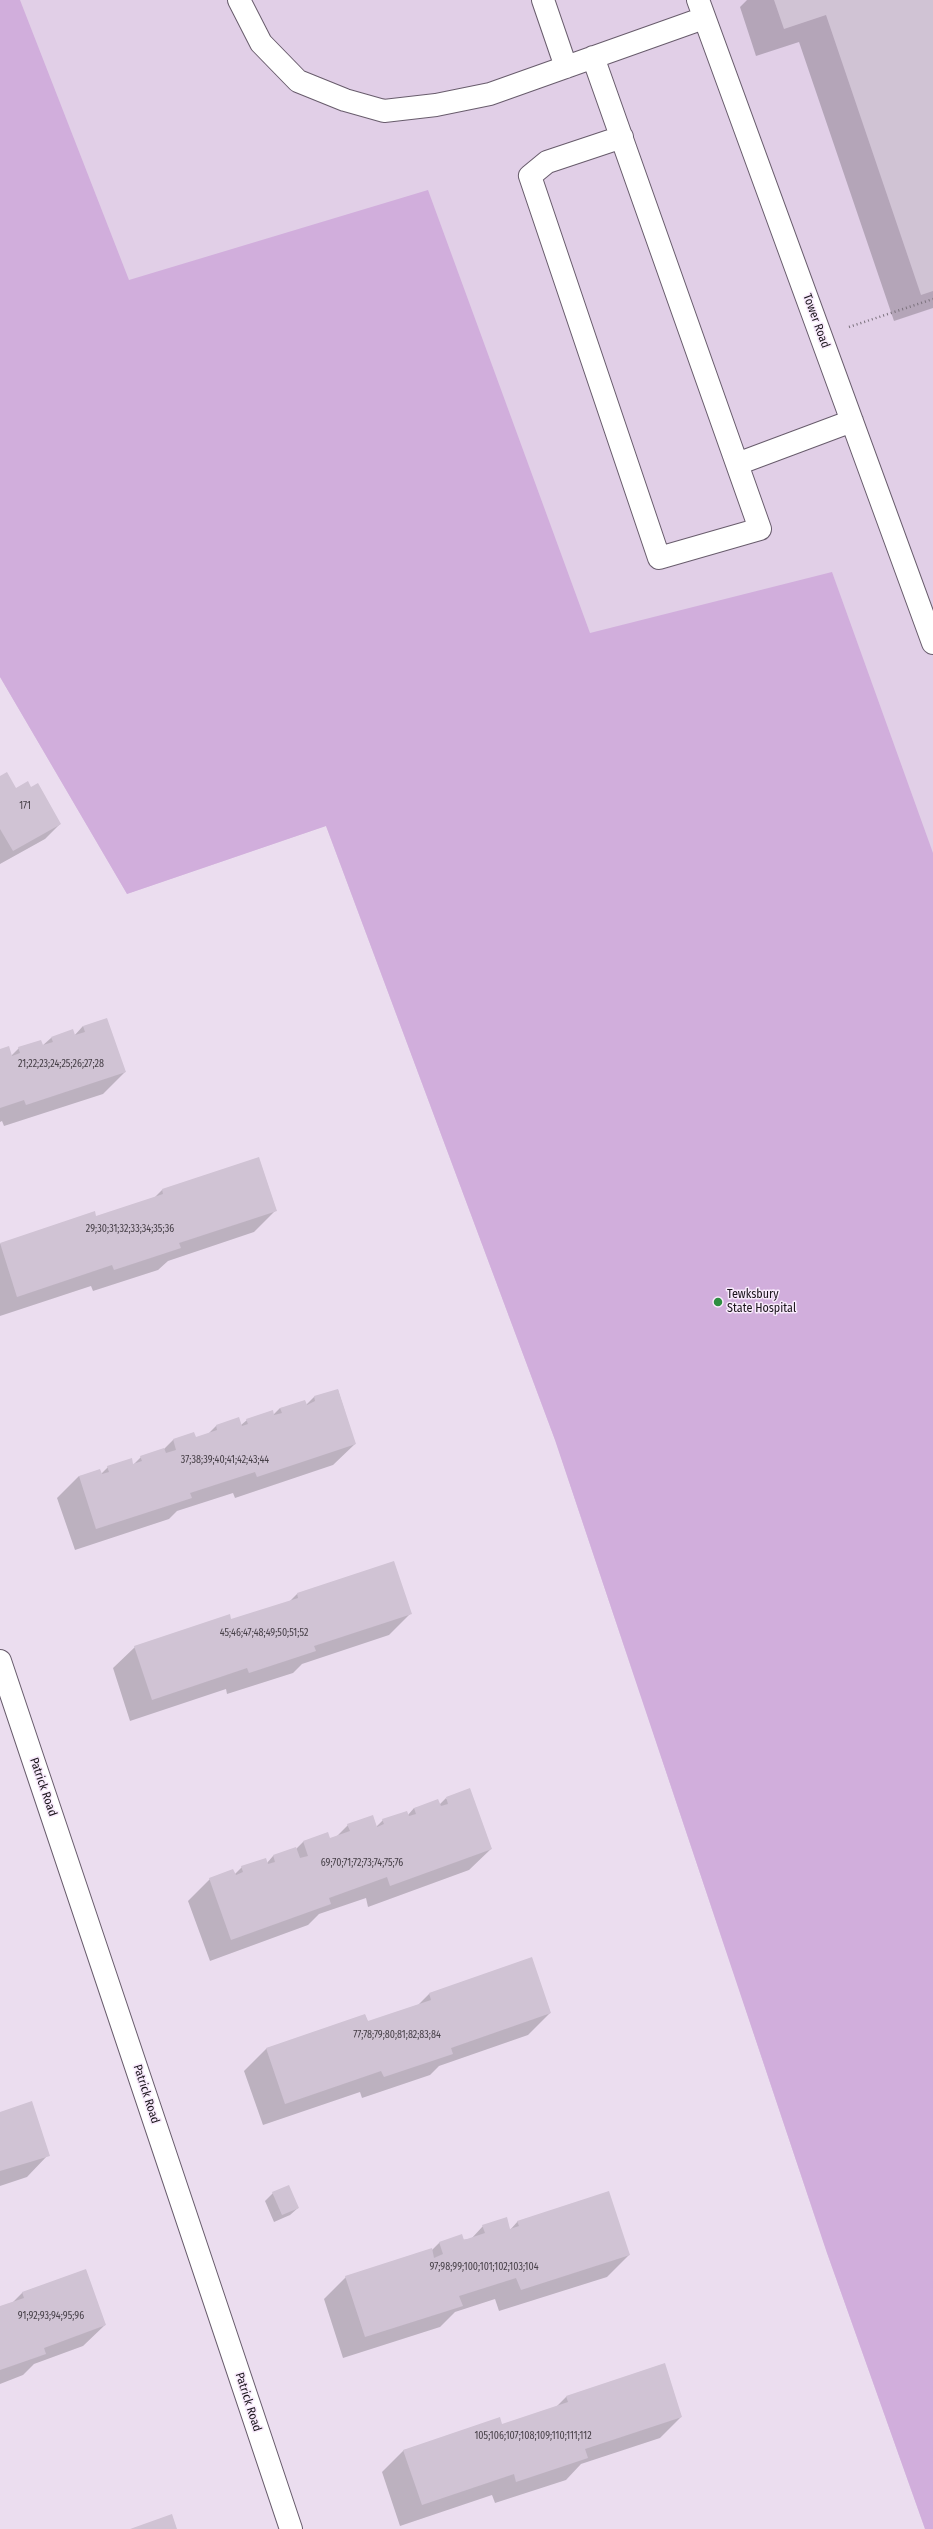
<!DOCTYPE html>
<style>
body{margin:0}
canvas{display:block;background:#ebddef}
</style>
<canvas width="933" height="2529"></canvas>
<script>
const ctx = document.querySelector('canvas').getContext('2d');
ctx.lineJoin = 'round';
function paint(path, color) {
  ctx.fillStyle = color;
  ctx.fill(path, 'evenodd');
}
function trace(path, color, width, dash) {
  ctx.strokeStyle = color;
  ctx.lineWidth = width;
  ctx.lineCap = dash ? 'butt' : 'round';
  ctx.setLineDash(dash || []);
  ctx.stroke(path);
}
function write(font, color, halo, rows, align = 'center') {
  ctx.font = font + ' "Fira Sans Condensed",sans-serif';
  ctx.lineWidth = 3;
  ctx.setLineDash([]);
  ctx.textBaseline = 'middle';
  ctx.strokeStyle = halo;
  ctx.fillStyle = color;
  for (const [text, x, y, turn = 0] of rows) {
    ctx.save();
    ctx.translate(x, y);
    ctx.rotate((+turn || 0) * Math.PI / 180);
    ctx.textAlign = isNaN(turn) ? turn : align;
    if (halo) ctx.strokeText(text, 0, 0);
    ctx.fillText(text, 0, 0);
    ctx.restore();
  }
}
paint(new Path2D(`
 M0 0H933V2529H925L827 2253 555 1440 326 826 127 894 0 677Z`), '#e1cfe7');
paint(new Path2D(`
 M0 0H20L129 280 428 190 590 633 832 572 933 853V2529H925L827 2253 555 1440 326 826 127 894 0 677Z`), '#d1aedc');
paint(new Path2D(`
 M747 0H933V308L894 321 799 42 756 56 740 7Z
 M0 777 16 789H30L60 824 45 839 0 864Z
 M83 1026 125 1072 103 1094 4 1126 2 1121 0 1122V1050L11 1056 19 1048 42 1046 51 1038 74 1036Z
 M162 1190 276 1210 254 1232 168 1261 158 1270 93 1291 91 1286 0 1316V1244L94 1213 96 1218 154 1198Z
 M338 1390 355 1444 333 1465 235 1498 233 1493 177 1511 169 1519 75 1550 57 1498 79 1476 101 1474 108 1467 133 1465 141 1457 164 1449 173 1440 193 1434 195 1438 208 1434 216 1426 241 1425 247 1420 273 1415 280 1408 306 1405 314 1397Z
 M297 1594 410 1614 389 1635 302 1664 293 1673 227 1694 226 1689 130 1721 113 1668 135 1647 231 1621 289 1602Z
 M446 1798 491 1849 469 1870 368 1907 366 1898 319 1914 308 1925 210 1961 188 1901 210 1879 234 1875 242 1867 267 1863 273 1856 296 1849 303 1842 327 1833 329 1839 336 1837 348 1825 376 1827 383 1820 408 1815 414 1808 439 1805Z
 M429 1994 550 2013 528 2035 439 2066 430 2075 362 2098 360 2092 263 2125 244 2071 266 2049 365 2015 368 2022 418 2005Z
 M0 2113 48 2155 27 2177 0 2186Z
 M273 2193 298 2208 290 2215 274 2222 265 2201Z
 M518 2221 629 2255 607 2277 499 2311 495 2299 455 2312 440 2327 343 2358 324 2299 346 2277 431 2251 440 2242 471 2239 483 2226 510 2230Z
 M23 2292 105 2325 83 2346 34 2364 23 2375 0 2384V2307L12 2303Z
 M664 2364 681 2417 660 2438 581 2464 566 2480 495 2503 492 2495 400 2526 382 2472 404 2450 502 2425 556 2407 566 2397Z`), '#0003');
paint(new Path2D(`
 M774 0H933V291L921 295 826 15 784 29Z
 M7 772 16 788 28 781 31 787 38 783 61 824 13 851 0 829V776Z
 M107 1018 126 1072 26 1105 24 1100 0 1108V1049L9 1046 12 1056 20 1053 18 1047 41 1040 43 1045 53 1042 51 1037 73 1029 75 1035 85 1032 83 1026Z
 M259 1157 277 1211 179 1243 181 1248 114 1270 112 1265 17 1297 0 1243 95 1211 96 1216 163 1194 162 1189Z
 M338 1389 356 1444 257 1477 255 1472 190 1493 192 1498 96 1529 79 1476 100 1469 102 1474 109 1472 107 1466 132 1458 133 1464 142 1461 140 1456 164 1448 166 1453 176 1450 173 1439 194 1432 196 1437 217 1430 216 1425 239 1417 242 1426 248 1424 246 1419 273 1410 274 1415 282 1413 280 1408 305 1400 307 1405 315 1401 314 1396Z
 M394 1561 412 1614 314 1646 316 1651 249 1673 247 1668 152 1700 134 1646 230 1614 231 1619 298 1598 297 1593Z
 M470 1788 492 1849 390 1886 387 1877 329 1898 331 1904 231 1940 209 1878 233 1869 236 1875 243 1872 241 1866 266 1858 268 1864 275 1862 273 1855 296 1847 300 1858 308 1856 303 1841 328 1832 330 1838 350 1831 347 1824 373 1815 377 1827 384 1824 382 1819 407 1811 409 1816 416 1814 414 1808 438 1799 441 1806 448 1804 446 1797Z
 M532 1957 551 2013 451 2048 453 2054 384 2077 381 2071 285 2104 266 2048 365 2014 368 2021 431 2000 429 1993Z
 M32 2101 50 2156 0 2171V2112Z
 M289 2185 299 2208 282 2215 272 2192Z
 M609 2191 630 2255 521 2290 516 2278 459 2296 463 2306 365 2337 345 2276 432 2248 434 2258 443 2254 439 2242 462 2234 464 2240 485 2233 482 2225 507 2217 510 2229 519 2226 517 2221Z
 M86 2269 106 2325 44 2348 46 2354 0 2370V2306L24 2298 22 2292Z
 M665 2363 682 2417 585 2449 588 2458 516 2482 514 2474 422 2505 403 2450 500 2417 502 2424 568 2402 566 2396Z
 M172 2514 177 2529H130Z`), '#d0c3d4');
const minor = new Path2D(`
 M239 0 261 43 298 81 345 100 384 111 436 105 490 94 704 18
 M543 0 566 67
 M698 0 933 643
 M593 57 760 529 659 558 530 176 547 162 622 137
 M737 464 852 421
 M0 1661 291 2529`);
trace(minor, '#685c6c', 24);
trace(new Path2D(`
 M849 327 933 299`), '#7b727d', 2.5, [1, 3]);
trace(minor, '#fff', 22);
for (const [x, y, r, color] of [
 [718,1302,5,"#2e8e41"]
]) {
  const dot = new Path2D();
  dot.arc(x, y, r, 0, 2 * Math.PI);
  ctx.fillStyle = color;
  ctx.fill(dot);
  trace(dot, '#f8eafc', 1.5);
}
write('10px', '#474048', null, [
 ["171",25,806],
 ["21;22;23;24;25;26;27;28",61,1064],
 ["29;30;31;32;33;34;35;36",130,1229],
 ["37;38;39;40;41;42;43;44",225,1460],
 ["45;46;47;48;49;50;51;52",264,1633],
 ["69;70;71;72;73;74;75;76",362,1863],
 ["77;78;79;80;81;82;83;84",397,2035],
 ["97;98;99;100;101;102;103;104",484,2267],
 ["91;92;93;94;95;96",51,2316],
 ["105;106;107;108;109;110;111;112",533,2436]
]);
write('12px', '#19141a', '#f8eafc', [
 ["Tower Road",816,321,70],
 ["Patrick Road",43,1787,71],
 ["Patrick Road",146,2094,72],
 ["Patrick Road",248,2402,72]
]);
write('12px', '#19141a', '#f8eafc', [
 ["Tewksbury",727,1295],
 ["State Hospital",727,1309]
], 'left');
</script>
